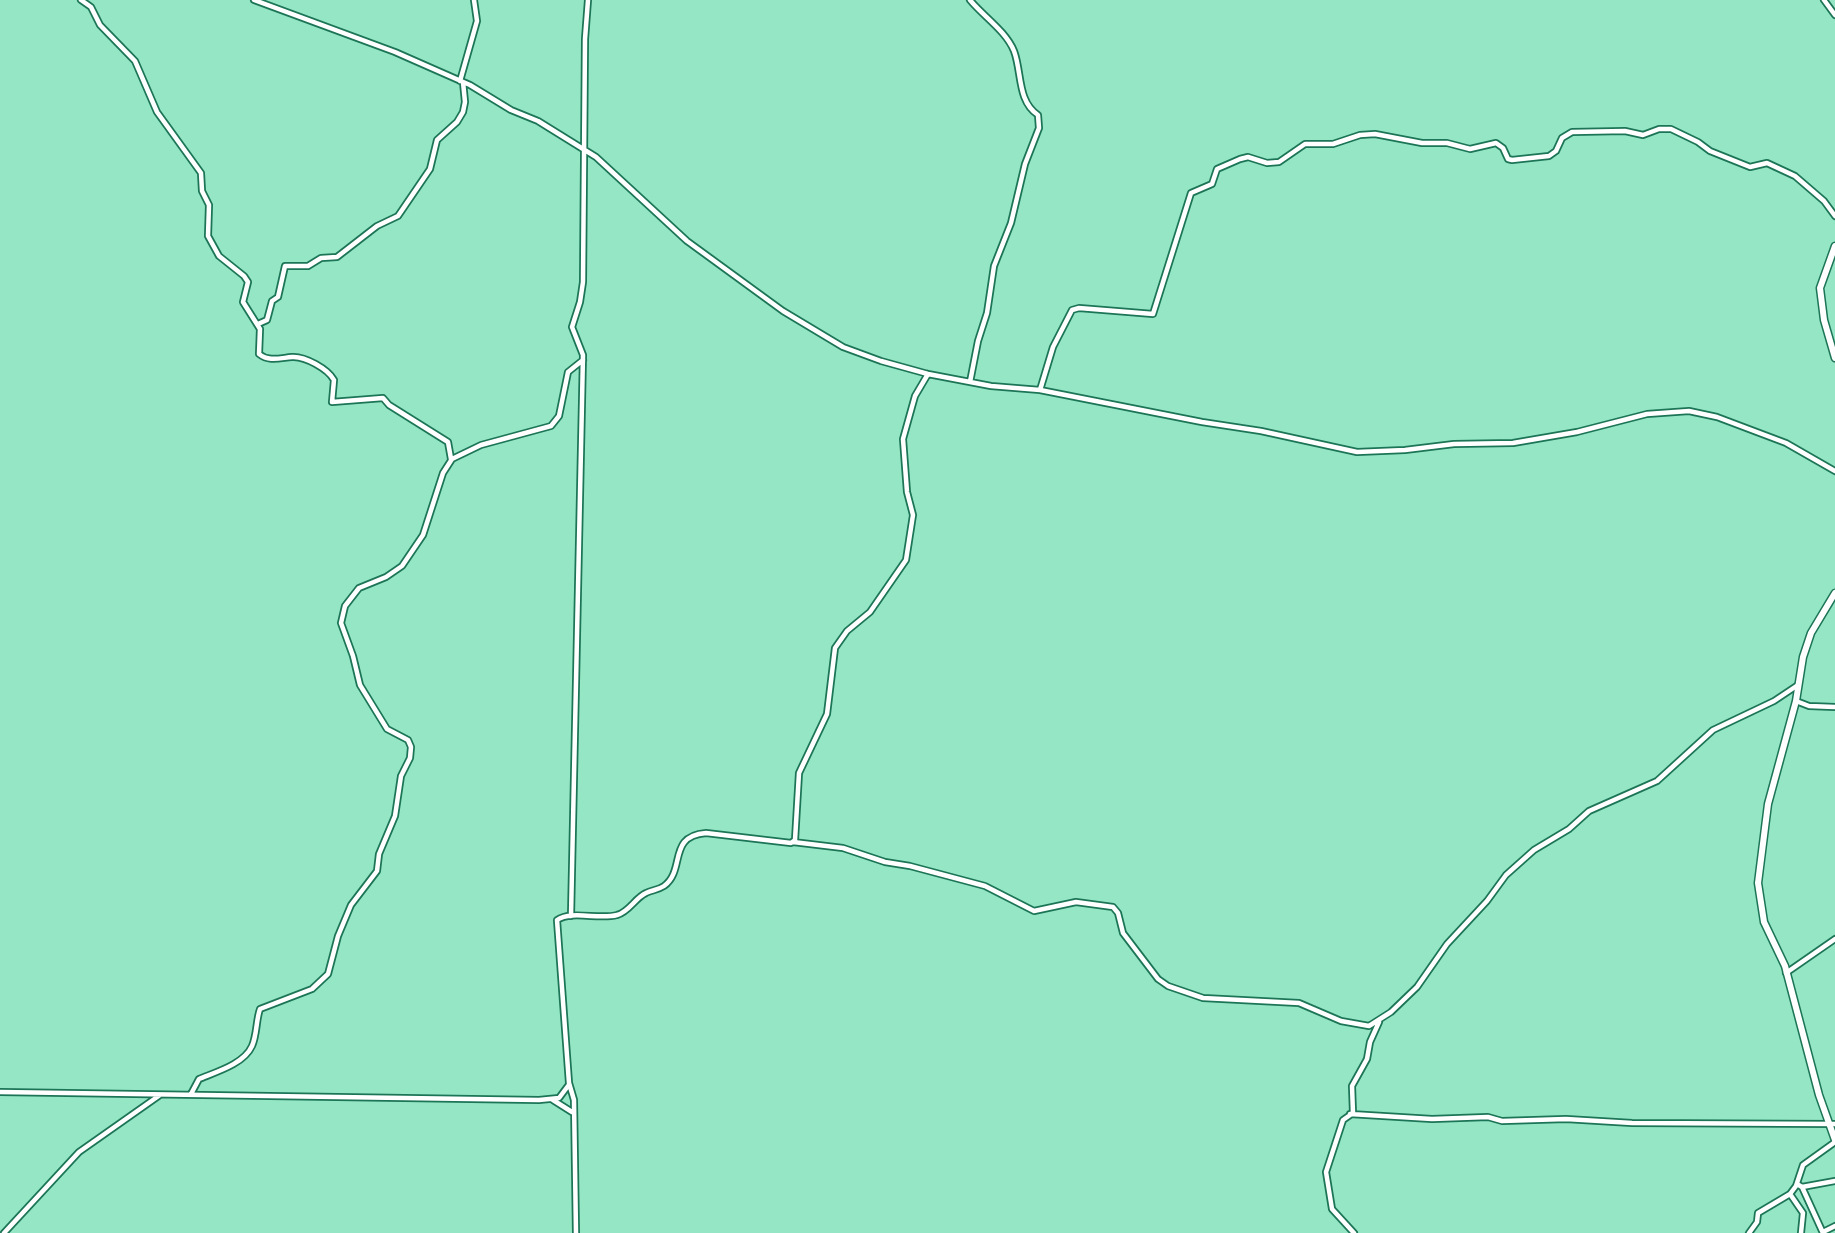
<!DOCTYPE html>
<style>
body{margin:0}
canvas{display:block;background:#94e6c4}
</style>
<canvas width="1835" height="1233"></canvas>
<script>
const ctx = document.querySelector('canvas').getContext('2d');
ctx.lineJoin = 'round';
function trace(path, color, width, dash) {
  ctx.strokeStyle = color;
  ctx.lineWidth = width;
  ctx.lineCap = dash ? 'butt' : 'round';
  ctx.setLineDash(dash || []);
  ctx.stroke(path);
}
const street = new Path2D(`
 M81 0 91 7 100 25 135 61 157 112 201 173 202 191 209 205 208 236 219 256 244 276 248 282 243 302 260 329 259 354C269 362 280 358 292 357 305 356 328 369 334 380L332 402 383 398 389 405 448 442 451 459
 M254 0 395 52 470 85 511 110 538 121 596 157 687 241 783 311 843 347 881 361 928 374 991 386 1040 390 1202 422 1261 431 1357 452 1405 450 1454 444 1513 443 1577 432 1647 414 1689 411 1717 417 1786 443 1835 471
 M1824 0 1835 15
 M460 81 477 21 474 0
 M258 324 267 320 272 301 278 297 285 266H308L321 258 337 257 377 226 398 216 430 169 437 140 457 122 463 112 465 102 463 82
 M970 382 978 341 987 313 994 266 1011 223 1025 164 1039 128 1038 115C1017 101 1022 72 1014 51 1006 31 983 16 970 0
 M1040 390 1053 347 1072 310 1079 308 1153 314 1191 193 1212 184 1217 169 1240 159 1248 157 1267 163 1279 162 1305 144H1333L1360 135 1375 134 1422 143H1447L1470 149 1496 143 1503 148 1508 159 1512 160 1549 156 1556 151 1562 138 1572 132 1625 131 1643 135 1659 129H1671L1698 142 1710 151 1750 167 1767 163 1795 176 1824 201 1835 216
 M1796 701 1809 706 1835 707
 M793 842 843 848 885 862 910 866 985 886 1034 911 1076 902 1113 907 1118 913 1123 933 1158 979 1168 986 1203 998 1299 1003 1341 1021 1369 1026 1391 1012 1417 987 1447 944 1487 901 1506 875 1534 850 1569 829 1589 811 1657 781 1713 730 1774 701 1798 685
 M571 916 583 355 572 327 580 302 583 282 585 39 588 0
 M1786 973 1835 939
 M0 1092 539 1100 559 1098 568 1086
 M191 1094 199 1079C216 1072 244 1064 252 1046 257 1035 256 1020 260 1009L312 989 328 974 338 936 351 905 377 871 379 854 395 816 401 776 410 758 411 747 408 740 387 729 360 685 353 656 341 623 345 606 359 588 386 577 402 566 423 535 443 473 452 459 481 445 551 426 559 416 568 372 583 360
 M553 1100 572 1112
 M1350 1114 1432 1119 1488 1117 1502 1121 1566 1119 1632 1123 1835 1124
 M1797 1184 1802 1187 1823 1233
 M1802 1187 1835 1181
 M1790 1194 1803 1213 1801 1233
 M1823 1232 1835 1226
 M4 1233 79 1152 160 1095
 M576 1233 574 1100 569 1083 557 920C572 910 599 920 617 915 629 912 635 898 646 893 652 890 658 890 664 886 686 870 667 836 706 833L791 843 795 840 799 773 827 714 835 648 847 631 870 612 906 560 913 515 907 492 903 439 915 396 928 374
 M1354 1233 1332 1209 1326 1172 1343 1120 1353 1113 1352 1086 1367 1059 1370 1042 1379 1022
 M1749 1233 1757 1222 1758 1213 1790 1194 1796 1186 1803 1165 1835 1142`);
const secondary = new Path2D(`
 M1835 246 1820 288 1824 320 1835 358
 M1835 593 1811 633 1803 657 1796 701 1768 804 1758 883 1764 922 1785 966 1819 1095 1835 1140`);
trace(street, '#1d7558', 8);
trace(secondary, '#1d7558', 9);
trace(street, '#fff', 4.5);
trace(secondary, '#fff', 6);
</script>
